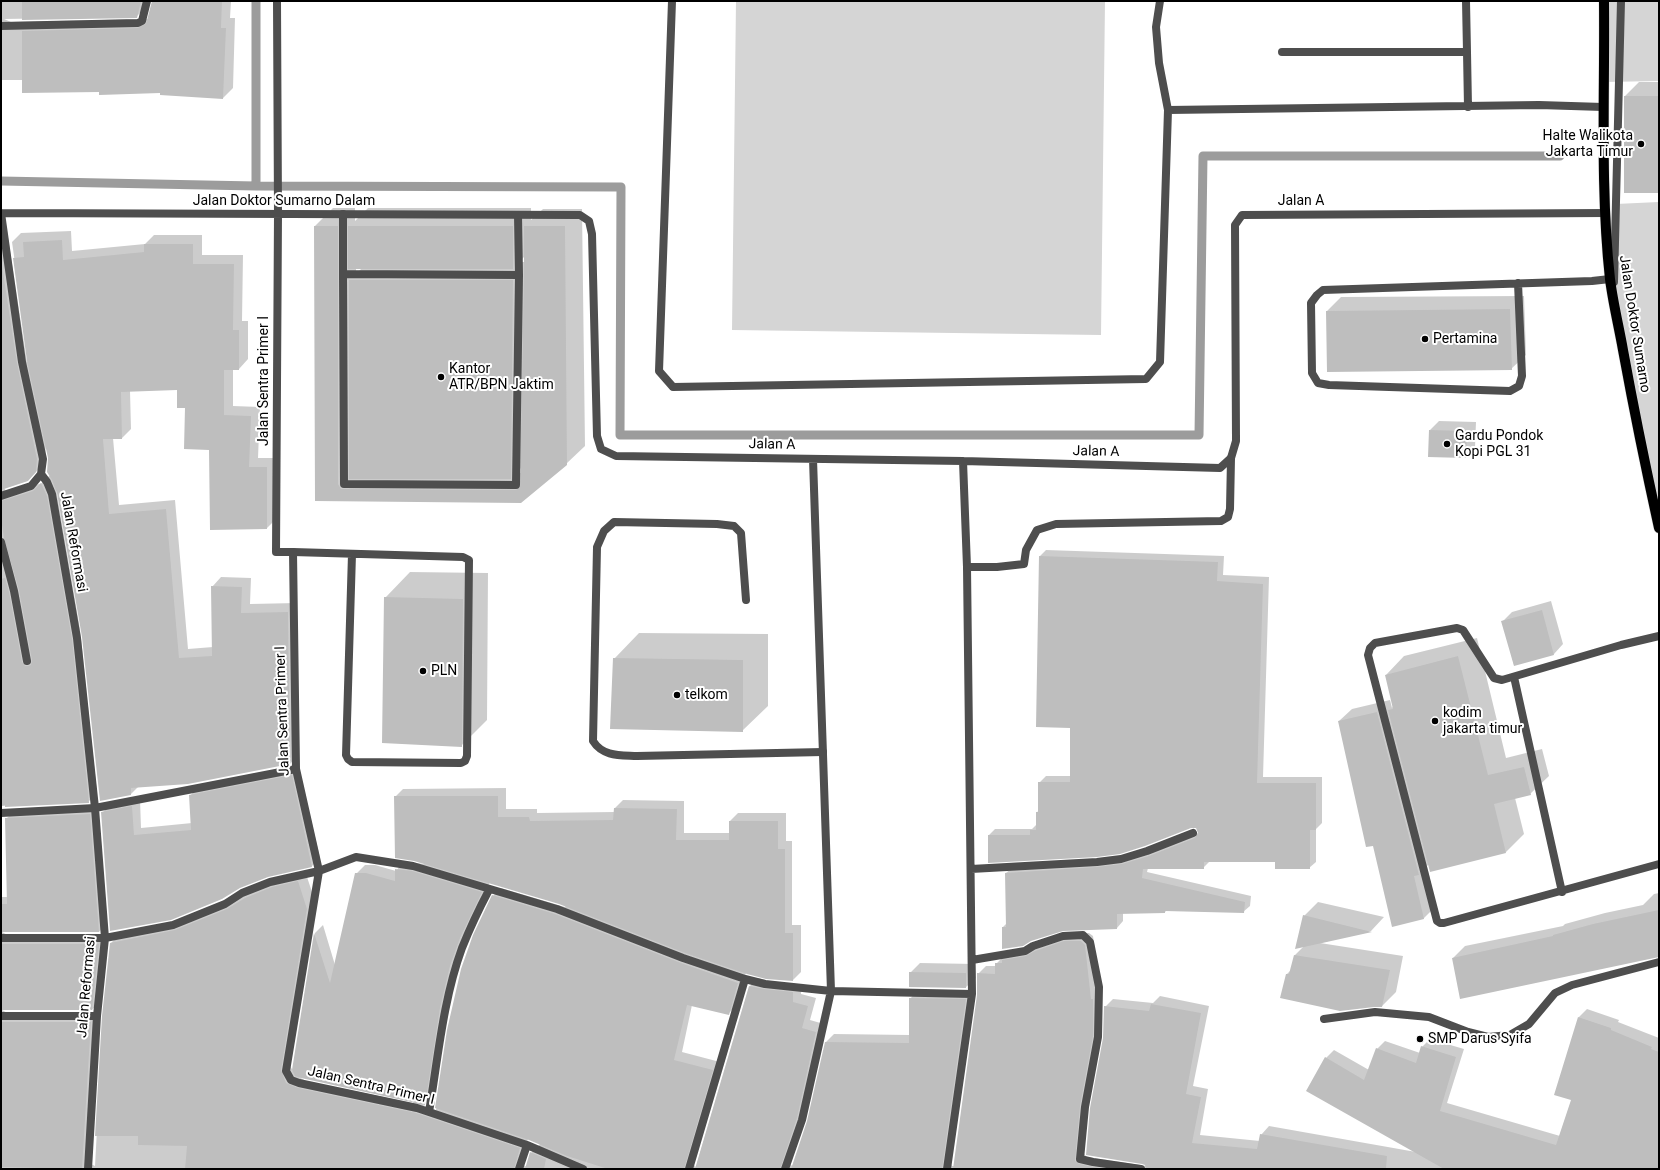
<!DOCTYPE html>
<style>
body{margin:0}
#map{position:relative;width:1660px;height:1170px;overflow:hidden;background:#fff;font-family:Roboto,sans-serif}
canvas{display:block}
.frame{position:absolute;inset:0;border:2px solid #000;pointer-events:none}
</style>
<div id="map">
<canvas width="1660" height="1170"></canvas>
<div class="frame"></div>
</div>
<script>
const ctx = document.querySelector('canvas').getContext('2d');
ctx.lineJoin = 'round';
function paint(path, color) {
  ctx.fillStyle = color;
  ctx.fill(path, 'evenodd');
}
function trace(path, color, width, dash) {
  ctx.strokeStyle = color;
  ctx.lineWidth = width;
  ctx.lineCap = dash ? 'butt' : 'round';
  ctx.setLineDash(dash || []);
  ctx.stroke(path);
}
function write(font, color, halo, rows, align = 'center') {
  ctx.font = font + ' Roboto,sans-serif';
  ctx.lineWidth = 4;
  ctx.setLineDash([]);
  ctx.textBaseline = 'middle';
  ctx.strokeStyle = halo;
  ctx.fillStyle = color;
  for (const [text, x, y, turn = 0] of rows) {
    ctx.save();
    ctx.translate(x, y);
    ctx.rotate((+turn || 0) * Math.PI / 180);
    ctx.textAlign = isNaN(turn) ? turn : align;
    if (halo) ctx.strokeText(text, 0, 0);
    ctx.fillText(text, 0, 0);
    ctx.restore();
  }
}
paint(new Path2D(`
 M736 1H1105L1101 335 732 330Z
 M1605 1H1659V81L1605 82Z
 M1659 202V523L1614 299 1616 204Z`), '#d5d5d5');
paint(new Path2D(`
 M1 1H148L146 7 136 17 4 19 11 22 149 19 153 1H231L230 18H235L233 88 223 98 161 94V92L100 91 23 80H1Z
 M1639 82H1659V192L1625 96Z
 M333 208H355V221L368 208H531V220L543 209H582L585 446 566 464 521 502 316 500 315 226ZM525 256V262H519ZM356 268H362L356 274ZM523 466V473H516Z
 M1 231H7L27 362H29L12 242 21 233 71 231 72 251 145 244 154 235H202V255H243L242 321H248V359L239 369H233V406L260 407 258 458H276V519L267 528 211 529 210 449 186 407 178 389 130 391 131 429 122 438H113L119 505 175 500 188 649 213 647 212 587 221 577 251 578 250 604 297 603 299 754 290 764 139 786 131 794 83 637 58 493 56 488 80 629 97 793 88 802 1 806ZM46 446 49 458 50 475 42 483 12 493 7 492 4 488 27 480 37 471 44 462Z
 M1524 296 1526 355 1511 369 1327 311 1341 297Z
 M1439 421 1476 422 1475 447 1466 457 1430 430Z
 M1046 550 1224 556 1223 575 1269 577 1263 777H1322V823L1316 829V862L1309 868 1276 861H1210L1203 868H1148L1147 872 1251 896 1250 906 1243 912 1167 910 1165 912 1123 913V921L1117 928 1003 927 1007 923 1006 873 1013 867 1104 861 1156 850 1199 833 1197 828 1191 827 1096 856 989 835 995 829H1032L1037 824V812L1039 811V783L1046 776H1071V727L1040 556Z
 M410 572 488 573 487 720 461 746 385 598Z
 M1551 601 1563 644 1554 654 1514 665 1503 621 1512 612Z
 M639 633 768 634V706L742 731 614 659Z
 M1477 638 1506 758 1542 749 1549 776 1530 794 1515 798 1524 834 1506 852 1431 871 1429 864 1427 866 1436 906 1423 919 1374 844 1339 721 1352 709 1390 700 1392 708 1393 706 1386 675 1404 656Z
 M299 768 320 858 312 866 268 876 239 887 222 898 102 813 110 805 140 799 141 828 192 823 190 796 197 788Z
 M506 788V809H537V813L614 812 615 808 623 800 684 801V833H730V821L738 813H786V841H792V925H801V972L793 980 746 973 736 1006 728 1014 692 1005 682 1052 720 1062 693 1164 696 1167 750 986 758 978 773 982 801 985V994L816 998 810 1020 824 1024 788 1164 793 1166 808 1122 826 1042 834 1034 910 1035V999L918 990 973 992 949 1160 952 1166H954L978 995V974L986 966H996V964L1004 956 1073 934 1089 933 1093 936 1101 991 1087 1097 1083 1153 1087 1157 1147 1166 1104 1038 1105 1007 1113 999 1153 1003 1160 996 1209 1006 1193 1086 1208 1089 1200 1135 1260 1141 1261 1135 1269 1126 1416 1152 1326 1058 1334 1050 1369 1070 1377 1049 1385 1041 1420 1053 1422 1047 1430 1039 1464 1049 1447 1103 1560 1136 1572 1100 1579 1017 1587 1009 1619 1020 1618 1022 1659 1038V1169H1V897H8L6 819 14 811 98 806 107 923 99 932H2L9 936H107L100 1001 92 1010H2L9 1014H99L91 1164 95 1166 103 1017 111 943 119 935 184 922 254 890 306 874 315 901 288 1062 293 1071 315 933 323 925 335 965 356 874 365 865H375L396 871 404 861 424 864 395 797 403 789ZM490 882 566 905 565 907 501 888 493 896 448 1030 436 1110 423 1105 433 1095 448 998 468 929ZM299 1077 413 1101V1103L306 1081ZM528 1139 540 1144 531 1153 527 1167 522 1164 521 1159Z
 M1659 893V956L1453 958 1465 946 1563 926 1565 924 1605 913 1643 905 1654 894Z
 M1318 902 1384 917 1371 931 1320 943 1403 956 1396 992 1382 1006 1287 974 1291 970 1295 955 1304 946V916Z
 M920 963 975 964 976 978 966 987 910 986V973Z`), '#0003');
trace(new Path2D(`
 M1 181 256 186 621 187 620 435H1199L1203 156H1560
 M256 186V1`), '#9c9c9c', 9);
paint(new Path2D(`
 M22 1H141L137 18 22 20Z
 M152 1H222L221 28H226L223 99 160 95V93L99 95V92L22 93V31L138 28 146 24Z
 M1624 96H1659V193H1624Z
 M314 226H338V484L341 489 516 490 520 488 524 275V226H565L567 465 521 503 315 501Z
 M348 226H513V269H348Z
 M62 240 63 260 144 252V244H193V264H234L233 330H239V370H224V415L251 416 249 467H267V529L210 530 209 450 184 449 185 408H177V390L121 392 122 439H103L109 514 166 509 179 658 212 656 211 586 242 587 241 613 288 612 290 764 188 784 131 788V795L100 801 82 637 57 493 52 480 47 472 48 458 27 361 13 258 24 257 23 242Z
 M1 259 17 363 37 459 36 472 28 481 1 490Z
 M349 280H513L511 479H349Z
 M1510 309 1512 370 1327 372 1326 311Z
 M1429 430 1467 431 1466 458 1428 457Z
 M41 483 47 496 72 639 89 803 5 807V805L1 806V579L5 578 9 592 22 662 25 666H28L31 665 32 660 19 590 4 538 1 519V501L33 491Z
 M1039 556 1218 562 1217 581 1263 584 1257 783H1316V830H1310V869H1275V862H1204V869H1143L1142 878 1245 902 1244 913 1165 911V913L1117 914V929L1063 931 1031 941 1023 946 1002 949V927H1006L1005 873 1097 867 1122 864 1149 856 1195 838 1198 833 1196 828H1191L1145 846 1120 854 1097 857 988 863V835H1030V830H1036V812H1038V782H1070V728L1036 727Z
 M384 597 463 599 462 747 382 743Z
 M1542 610 1554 655 1514 666 1501 621Z
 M1458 656 1488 775 1524 767 1531 795 1494 804 1506 853 1430 872 1388 710 1393 709 1385 675Z
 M613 658 743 660V732L610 729Z
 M1377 712 1419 875 1414 876 1424 919 1392 927 1373 846 1366 847 1338 721Z
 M292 775 312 867 268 877 240 888 222 899 171 920 110 931 101 812 132 806 134 835 191 830 189 795Z
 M394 796H498V817H529L530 821 613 820 614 808 677 809 676 840H729V821H778V849H785V933H793V981L766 979 747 974 685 953 559 904 414 861 395 858Z
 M90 814 99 932H1V904H7L5 818Z
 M395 869 412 871 482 892 460 938 450 966 440 1008 425 1105 301 1078 295 1076 292 1070 314 933 330 983 355 873H366L395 881Z
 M298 881 307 909 281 1070 286 1083 298 1088 416 1113 520 1148 514 1169H185L187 1146 138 1145V1136H95L102 1016 110 943 175 930 227 909 245 898 272 887Z
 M492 895 555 914 681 963 738 983 729 1015 687 1005 674 1060 713 1070 684 1169H608L567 1156 529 1140 435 1108 447 1030 461 969 473 935Z
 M1659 910V957L1460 999 1452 958 1553 936V935L1593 924Z
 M1303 915 1372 932 1295 949Z
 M1064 941H1081L1085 945 1091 999H1093V1036L1080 1106 1075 1161 1079 1164 1103 1169H953L977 995V973L995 974V963H1002V960L1026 956 1035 951Z
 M1 944H99L92 1010H1Z
 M1294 955 1390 970 1382 1007H1374L1340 1011 1280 998 1286 974H1289Z
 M909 972 966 973V988L909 987Z
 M749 986 764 989 793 992V1002L808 1006 802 1028 816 1032 797 1118 780 1169H695Z
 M909 998 966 999 942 1169H791L807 1121 825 1042 909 1043Z
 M1151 1004 1201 1013 1186 1094 1201 1097 1192 1143 1257 1149 1260 1134 1387 1156 1386 1169H1146L1145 1165 1142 1164 1086 1155 1090 1108 1103 1038 1104 1006 1149 1011Z
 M1578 1017 1611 1028V1030L1652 1047 1651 1049 1659 1052V1169H1444L1306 1091 1325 1057 1364 1080 1376 1048 1416 1063 1421 1046 1456 1057 1440 1111 1556 1145 1571 1100 1554 1095Z
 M1 1022H91L82 1169 1 1167Z
 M530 1152 546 1159 544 1169H525Z`), '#bebebe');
const primary = new Path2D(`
 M1604 1C1605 93 1600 187 1610 279 1613 303 1619 327 1623 350 1634 410 1646 469 1659 528`);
trace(primary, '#dbdbdb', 11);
trace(new Path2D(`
 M672 1 659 371 673 387 1146 379 1160 362 1168 110 1159 63 1156 27 1160 1
 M1466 1 1467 52
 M1282 52H1467L1468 107
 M1168 110 1539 105 1603 107
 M343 214V274
 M518 215 519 275 343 274 344 484 516 485 519 275
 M1614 282 1621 1
 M1518 283 1522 376 1519 386 1510 391 1329 385 1318 383 1312 373 1311 303 1317 295 1323 290 1592 281 1610 279
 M293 552 463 557 469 560 467 756 465 761 461 763 352 762 348 759 346 755 352 554
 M967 567H997L1024 564 1026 550 1037 530 1056 524 1221 521 1228 517 1230 509 1231 458
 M746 600 741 533 734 526 717 524 614 522 604 531 597 547 593 741C603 757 621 755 637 756L823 752
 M1659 636 1621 645 1502 680 1494 678 1463 630 1457 628 1375 643 1370 648 1368 655 1437 921 1440 923H1444L1659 864
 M1514 677 1562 892
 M1324 1019 1375 1012 1429 1017 1468 1032 1488 1037 1510 1035 1529 1024 1555 993 1572 985 1659 962`), '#4e4e4e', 8);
trace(new Path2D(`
 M277 1 278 214 276 552H293L296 769 319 871 286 1071 291 1080 299 1083 417 1108 527 1145 583 1169
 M1 26 138 23 142 21 147 1
 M1 213 580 215 589 221 592 234 597 436 601 449 616 456 963 461 1220 468 1231 458 1236 441 1235 225 1242 215 1606 213
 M1 213 22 362 43 459 41 474
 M41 474 47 482 52 494 77 638 95 808 105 938 97 1016 88 1169
 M1 496 31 486 41 474
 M1 542 14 591 27 661
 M1 813 95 808 296 769
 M971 869 1097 862 1121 859 1147 851 1193 833
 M1 938H105L173 925 225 904 242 893 270 882 319 871 356 857 413 866 557 909 683 958 745 979 765 984 831 991 972 994
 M972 960 1025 951 1033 946 1063 936 1083 935 1090 942 1099 987 1098 1037 1085 1107 1080 1159 1093 1162 1141 1169
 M1 1016H97
 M429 1112C438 1058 443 1000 462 948 470 928 479 909 489 890
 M519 1169 527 1145
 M689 1169 745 979
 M785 1169 802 1120 831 991 813 459
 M947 1169 972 994 967 567 963 461`), '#4e4e4e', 8);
trace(primary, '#000', 10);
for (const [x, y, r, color] of [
 [1641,144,4,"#000"],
 [1425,339,4,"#000"],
 [441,377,4,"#000"],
 [1447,444,4,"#000"],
 [423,671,4,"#000"],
 [677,695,4,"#000"],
 [1435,721,4,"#000"],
 [1420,1039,4,"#000"]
]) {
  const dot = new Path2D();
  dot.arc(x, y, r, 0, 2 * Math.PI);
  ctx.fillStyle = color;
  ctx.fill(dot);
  trace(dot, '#fff', 1.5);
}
write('14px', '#000', '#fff', [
 ["Halte Walikota",1633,136,"right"],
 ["Jakarta Timur",1633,152,"right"],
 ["Pertamina",1433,339],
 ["Kantor",449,369],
 ["ATR/BPN Jaktim",449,385],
 ["Gardu Pondok",1455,436],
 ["Kopi PGL 31",1455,452],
 ["PLN",431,671],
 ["telkom",685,695],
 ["kodim",1443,713],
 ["jakarta timur",1443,729],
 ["SMP Darus Syifa",1428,1039]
], 'left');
write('14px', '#000', '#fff', [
 ["Jalan Doktor Sumarno Dalam",284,201],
 ["Jalan A",1301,201],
 ["Jalan Doktor Sumarno",1634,324,81],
 ["Jalan Sentra Primer I",264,381,-90],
 ["Jalan A",772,445,1],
 ["Jalan A",1096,452,1],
 ["Jalan Reformasi",73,542,80],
 ["Jalan Sentra Primer I",283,711,-92],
 ["Jalan Reformasi",87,987,-85],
 ["Jalan Sentra Primer I",371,1086,13]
]);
</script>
